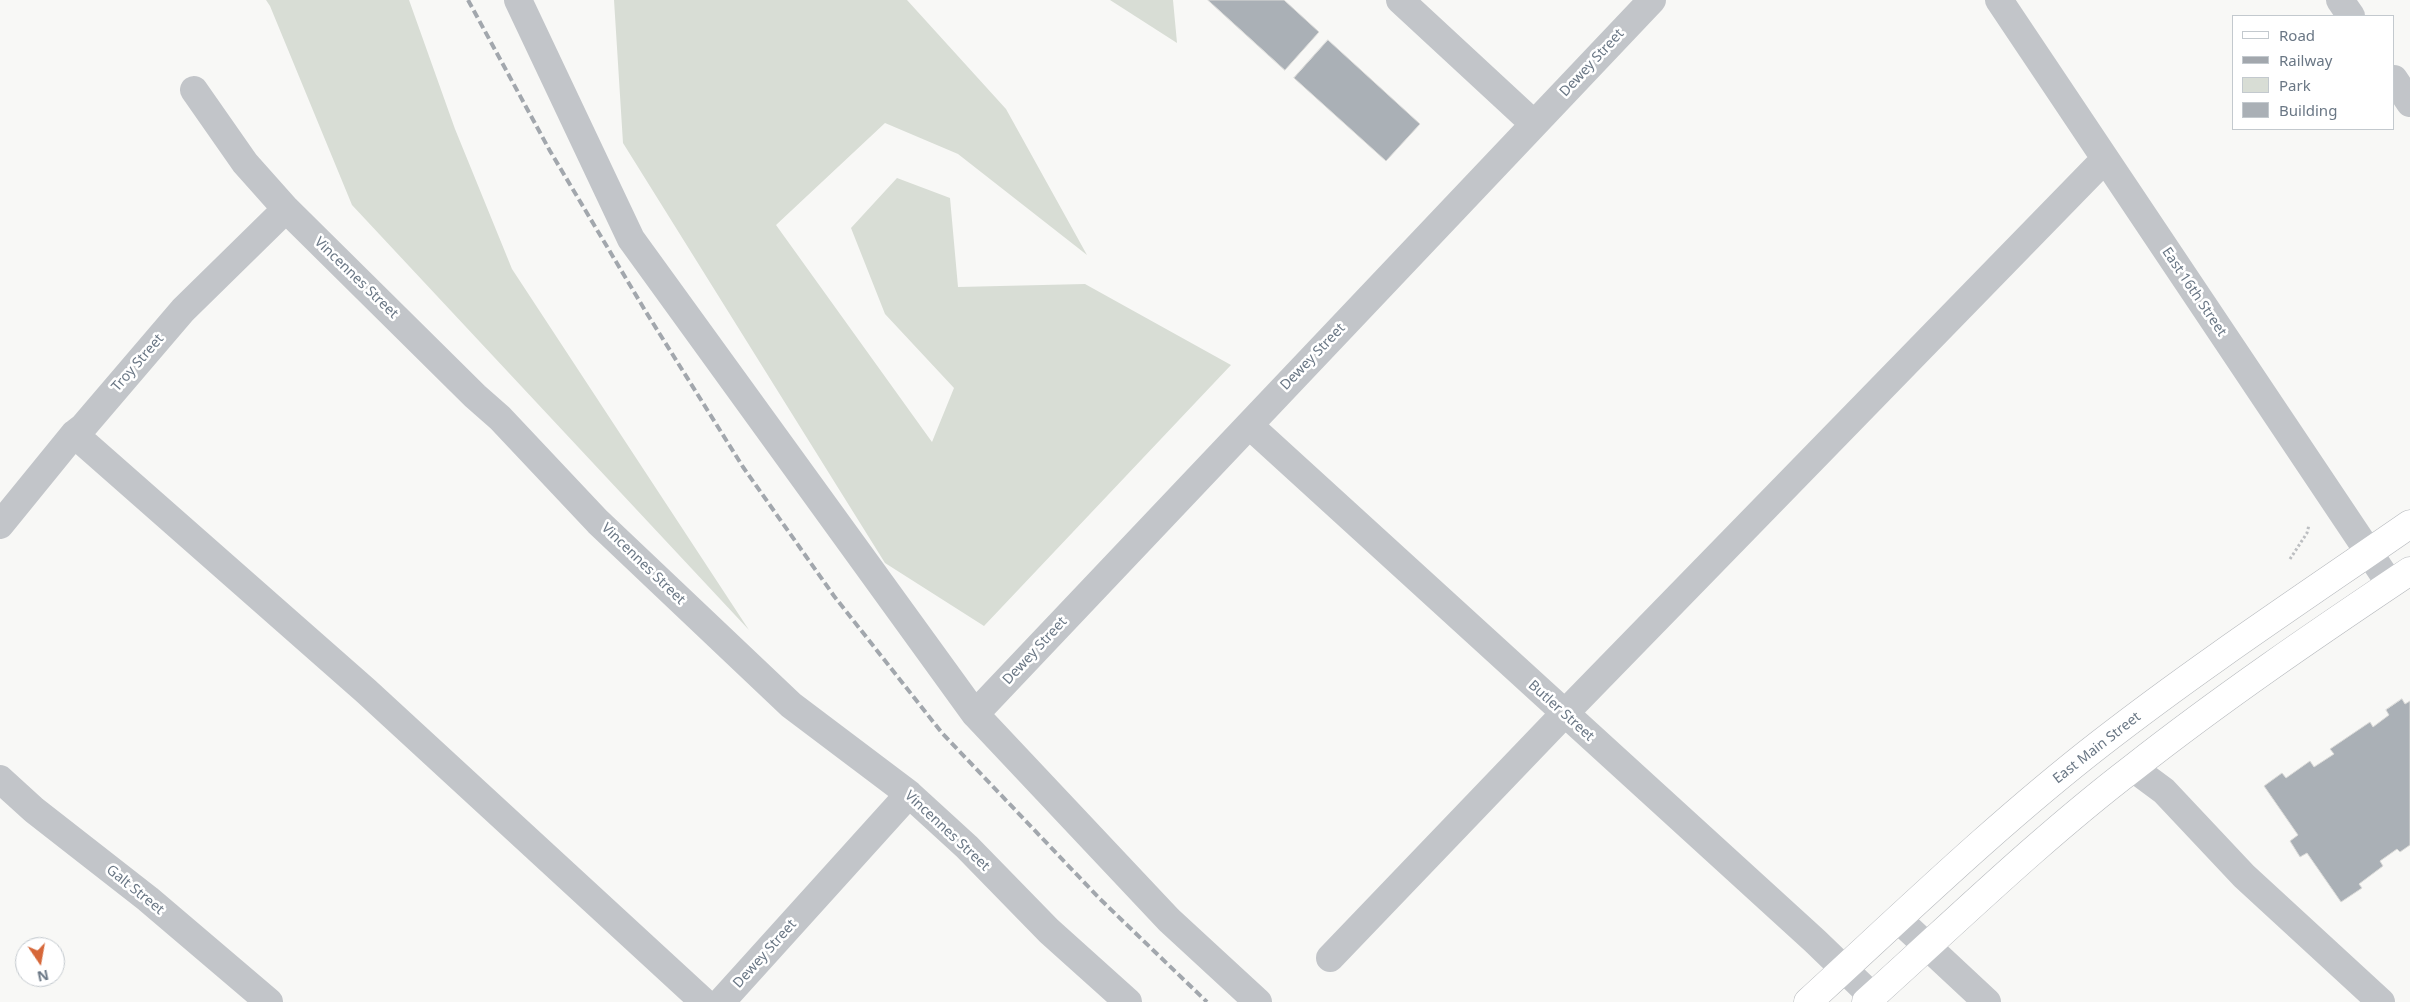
<!DOCTYPE html>
<style>
body{margin:0}
#map{position:relative;width:2410px;height:1002px;overflow:hidden;background:#f8f8f6;font-family:"Noto Sans",sans-serif}
canvas{display:block}
.legend{position:absolute;left:2232px;top:15px;width:162px;height:115px;box-sizing:border-box;background:#fff;border:1px solid #c3c9ce;margin:0;padding:6px 9px;list-style:none;font-size:15px;color:#6a7785}
.legend li{display:flex;align-items:center;gap:10px;height:25px}
.legend b{width:25px;border:1px solid #c3c9ce}
.north{position:absolute;left:15px;top:937px;width:50px;height:50px;box-sizing:border-box;background:#fff;border:1px solid #c3c9ce;border-radius:50%;rotate:168deg;font-size:14px;font-weight:700;line-height:20px;text-align:center;color:#6a7785}
.north::after{content:'';display:block;margin:auto;width:18px;height:22px;background:#d66739;clip-path:polygon(50% 0,100% 100%,50% 72%,0 100%)}
</style>
<div id="map">
<canvas width="2410" height="1002"></canvas>
<ul class="legend">
<li><b style="height:6px;background:#fff"></b>Road</li>
<li><b style="height:6px;background:#a2a7ad"></b>Railway</li>
<li><b style="height:14px;background:#d8ddd5"></b>Park</li>
<li><b style="height:14px;background:#aab0b6"></b>Building</li>
</ul>
<div class="north">N</div>
</div>
<script>
const ctx = document.querySelector('canvas').getContext('2d');
ctx.lineJoin = 'round';
function paint(path, color) {
  ctx.fillStyle = color;
  ctx.fill(path, 'evenodd');
}
function trace(path, color, width, dash) {
  ctx.strokeStyle = color;
  ctx.lineWidth = width;
  ctx.lineCap = dash ? 'butt' : 'round';
  ctx.setLineDash(dash || []);
  ctx.stroke(path);
}
function write(font, color, halo, rows, align = 'center') {
  ctx.font = font + ' "Noto Sans",sans-serif';
  ctx.lineWidth = 5;
  ctx.setLineDash([]);
  ctx.textBaseline = 'middle';
  ctx.strokeStyle = halo;
  ctx.fillStyle = color;
  for (const [text, x, y, turn = 0] of rows) {
    ctx.save();
    ctx.translate(x, y);
    ctx.rotate((+turn || 0) * Math.PI / 180);
    ctx.textAlign = isNaN(turn) ? turn : align;
    if (halo) ctx.strokeText(text, 0, 0);
    ctx.fillText(text, 0, 0);
    ctx.restore();
  }
}
paint(new Path2D(`
 M266 0H409L455 129 512 269 749 630 352 205 270 6Z
 M614 0H907L1006 109 1087 255 958 154 885 123 776 225 932 442 954 388 885 314 851 228 897 178 950 198 958 287 1085 284 1231 365 984 626 885 563 623 143Z
 M1110 0H1173L1177 43Z`), '#d8ddd5');
const building = new Path2D(`
 M1208 0H1284L1319 32 1285 70Z
 M1328 40 1420 124 1386 161 1294 78Z
 M2402 699 2405 704 2410 701V845L2400 852 2397 849 2380 861 2383 866 2359 884 2362 888 2341 902 2307 853 2300 857 2290 841 2298 835 2264 786 2282 773 2286 778 2310 761 2314 767 2334 754 2330 749 2370 722 2373 727 2389 715 2386 710Z`);
paint(building, '#aab0b6');
trace(building, '#dadad8', 1);
const major = new Path2D(`
 M1808 1002C1904 914 1998 823 2101 743 2200 666 2306 596 2410 524
 M1866 1002C1954 923 2039 840 2133 768 2222 698 2316 634 2410 571`);
trace(major, '#b6b9bd', 29);
trace(new Path2D(`
 M2290 559 2307 533 2309 525`), '#bcbec1', 3, [2.5, 2.5]);
trace(new Path2D(`
 M518 0 631 239 975 714 1169 920 1258 1002
 M1400 0 1534 124
 M1999 0 2390 584
 M2340 0 2351 16
 M2394 79 2410 103
 M194 90 245 163 286 209 475 396 500 418 598 522 791 705 909 794 967 847 1049 931 1128 1002
 M1249 425 1815 941 1872 996
 M74 434 366 691 704 1002
 M0 525 74 434 83 427 183 310 286 209
 M975 714 1652 0
 M2133 768 2164 791 2244 876 2381 1002
 M0 779 34 810 148 899 269 1002
 M1898 919 1987 1002
 M1330 958 1564 714 2105 159
 M721 1002 909 794`), '#c2c5c9', 28);
trace(major, '#fff', 28);
trace(new Path2D(`
 M468 0 550 151 646 312 743 467 834 596 942 733 1100 899 1207 1002`), '#a2a7ad', 4, [8, 4]);
write('14px', '#6a7785', '#fff', [
 ["Dewey Street",1592,63,-47],
 ["Vincennes Street",356,278,44],
 ["East 16th Street",2194,292,56],
 ["Dewey Street",1313,357,-46],
 ["Troy Street",138,363,-49],
 ["Vincennes Street",643,564,44],
 ["Dewey Street",1035,651,-47],
 ["Butler Street",1561,711,42],
 ["East Main Street",2097,748,-38],
 ["Vincennes Street",947,831,43],
 ["Galt Street",135,890,39],
 ["Dewey Street",765,954,-48]
]);
</script>
